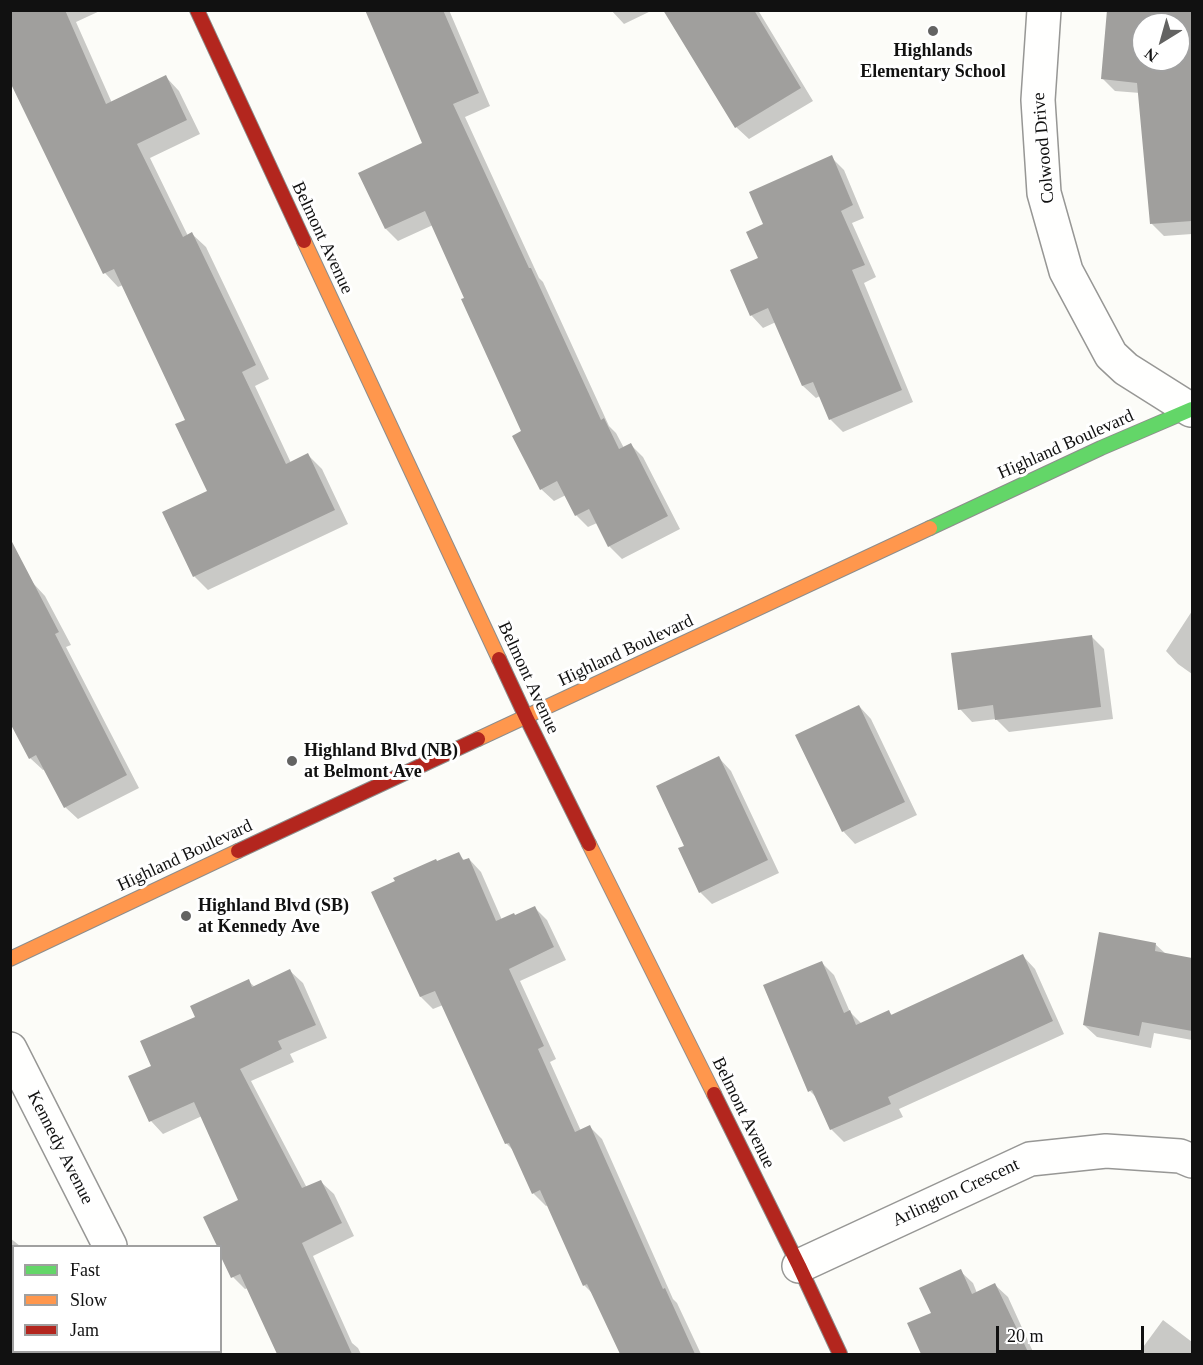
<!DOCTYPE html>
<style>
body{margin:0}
#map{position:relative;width:1203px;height:1365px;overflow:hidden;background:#fcfcf8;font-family:Georgia,serif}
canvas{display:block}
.frame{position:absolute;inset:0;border:12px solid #111;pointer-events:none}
.legend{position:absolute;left:12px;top:1245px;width:210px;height:108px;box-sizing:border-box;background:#fff;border:2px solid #a0a0a0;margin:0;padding:8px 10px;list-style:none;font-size:18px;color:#111}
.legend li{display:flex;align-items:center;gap:12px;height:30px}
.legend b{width:30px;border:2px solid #a0a0a0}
.north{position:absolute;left:1131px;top:12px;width:60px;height:60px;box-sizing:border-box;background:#fff;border:2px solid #a0a0a0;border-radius:50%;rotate:217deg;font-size:16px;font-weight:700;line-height:24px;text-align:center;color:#111}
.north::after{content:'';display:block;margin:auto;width:21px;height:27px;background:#636362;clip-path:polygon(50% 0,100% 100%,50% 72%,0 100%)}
.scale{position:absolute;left:996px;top:1326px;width:148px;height:27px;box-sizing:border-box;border:3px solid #111;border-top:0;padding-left:8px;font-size:18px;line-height:21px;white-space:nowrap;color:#111;-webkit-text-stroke:4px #fff;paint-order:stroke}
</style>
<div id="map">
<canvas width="1203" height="1365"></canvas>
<div class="frame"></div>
<ul class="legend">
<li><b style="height:8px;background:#63d668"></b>Fast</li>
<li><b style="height:8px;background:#ff974d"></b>Slow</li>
<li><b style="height:8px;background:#b3261e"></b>Jam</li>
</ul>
<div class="north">N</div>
<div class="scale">20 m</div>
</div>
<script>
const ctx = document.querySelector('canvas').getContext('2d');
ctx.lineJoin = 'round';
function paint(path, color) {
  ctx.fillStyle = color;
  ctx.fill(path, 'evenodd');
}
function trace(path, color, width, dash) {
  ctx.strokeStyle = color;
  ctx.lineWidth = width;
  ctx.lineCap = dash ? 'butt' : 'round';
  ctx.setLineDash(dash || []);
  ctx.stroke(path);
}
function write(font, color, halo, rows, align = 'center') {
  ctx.font = font + ' Georgia,serif';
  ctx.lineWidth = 6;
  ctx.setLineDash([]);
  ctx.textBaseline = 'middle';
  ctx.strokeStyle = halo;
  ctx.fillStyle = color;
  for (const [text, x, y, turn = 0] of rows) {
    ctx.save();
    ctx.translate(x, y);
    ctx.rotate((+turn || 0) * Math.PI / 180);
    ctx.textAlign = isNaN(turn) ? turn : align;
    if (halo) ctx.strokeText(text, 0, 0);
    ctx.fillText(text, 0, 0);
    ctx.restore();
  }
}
paint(new Path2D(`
 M10 10H102L76 22 112 103 166 77 179 91 200 134 150 158 188 236 192 234 206 247 269 379 255 386 291 463 308 455 322 469 348 524 208 590 194 576 209 492 187 420 123 285 118 287 105 273Z
 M366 10H449L490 106 465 117 539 278 543 282 609 426 616 433 624 448 631 445 643 457 680 529 622 559 609 546 597 523 588 527 576 515 566 495 554 501 541 489 523 432 433 225 398 241 386 229 360 173 424 144Z
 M611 10H653L624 24Z
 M724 10H758L813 101 749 139 736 127Z
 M1108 10H1192V234L1164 236 1152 224 1140 93 1115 91 1102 78ZM1143 24H1179V60H1143Z
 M831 157 844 170 864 218 852 223 876 277 864 283 913 402 843 432 830 419 820 396 816 398 803 386 776 322 763 328 751 315 765 225Z
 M33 583 45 596 71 645 66 647 139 788 78 819 65 807 45 769 43 770 30 758Z
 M1192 611V674L1178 664 1166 651Z
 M1091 636 1104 649 1113 719 1009 732 996 719 972 722 960 709Z
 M859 706 871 719 917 815 855 844 843 831Z
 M719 758 731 771 779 873 712 904 700 892 686 846Z
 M458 854 465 861 469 859 481 872 502 920 516 917 535 908 547 920 566 960 520 981 556 1059 550 1062 581 1131 590 1127 602 1139 673 1299 677 1303 701 1354H621L594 1295 584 1285 548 1205 546 1206 533 1193 513 1150 507 1144 443 1005 433 1009 421 997 373 892Z
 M1155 944 1166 954 1192 959V1040L1154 1033 1151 1048 1097 1037 1084 1025Z
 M1023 956 1035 969 1064 1034 899 1109 903 1117 844 1142 831 1129 817 1098 810 1091 821 962 834 975 850 1012 862 1024 889 1012 893 1016Z
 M290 971 303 983 327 1038 290 1054 294 1062 251 1081 307 1188 321 1182 334 1194 354 1236 313 1256 352 1343 358 1348 361 1354H279L248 1288 245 1289 233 1277 220 1246H218L205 1218 240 1200 202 1116 163 1134 151 1121 130 1077 153 1067 197 1018 248 981 255 987Z
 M10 1238 20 1246H14V1280L10 1284Z
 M960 1271 973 1283 977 1293 995 1285 1008 1297 1034 1354H923L909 1324 933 1313Z
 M1163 1320 1192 1342V1354H1138Z`), '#0003');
paint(new Path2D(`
 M10 10H65L106 104 166 75 187 120 137 144 183 237 192 232 256 365 242 372 286 464 308 453 335 510 193 577 162 512 207 491 175 424 185 420 114 269 103 274 10 82Z
 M365 10H443L479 93 453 104 529 268H531L601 420 604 418 619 449 631 443 668 516 608 547 589 509 575 516 557 481 540 490 512 436 521 431 461 299 464 298 425 211 385 229 358 173 422 143Z
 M663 10H754L801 88 735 128Z
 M1107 10H1192V221L1150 224 1137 83 1101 79ZM1143 24H1179V60H1143Z
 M832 155 853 205 841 211 865 265 852 270 902 390 829 420 813 382 802 386 768 308 750 316 730 270 758 258 746 232 763 224 749 192Z
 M10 538 59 632 55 634 127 775 64 808 36 755 29 759 10 723Z
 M1092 635 1101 707 995 720 993 705 958 710 951 653Z
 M859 705 905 802 842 832 795 735Z
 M719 756 768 860 699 893 678 848 684 846 656 786Z
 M459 852 463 860 469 858 496 921 514 913 515 915 535 906 554 947 509 969 544 1046 538 1049 575 1132 590 1125 663 1289 665 1288 695 1354H620L587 1284 583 1286 540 1190 532 1194 509 1143 505 1144 435 991 420 997 371 892 395 881 393 878 436 859 437 861Z
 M1099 932 1156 943 1155 951 1192 958V1031L1142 1022 1139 1036 1083 1025Z
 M1023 954 1053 1021 888 1097 891 1104 830 1130 812 1090 808 1092 763 985 822 961 844 1013 850 1010 856 1025 889 1010 891 1015Z
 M290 969 316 1025 278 1041 282 1049 240 1069 302 1188 321 1180 342 1223 302 1243 352 1354H277L240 1274 231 1278 220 1255V1246H217L203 1217 238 1200 194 1102 149 1122 128 1076 151 1066 140 1041 195 1017 190 1006 249 979 252 987Z
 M961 1269 972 1294 995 1283 1029 1354H921L907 1323 931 1313 919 1288Z`), '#a09f9d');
const street = new Path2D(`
 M1044 10 1038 100 1044 193 1066 271 1111 355 1126 369 1191 410
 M10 1049 110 1246
 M799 1266 1030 1159 1106 1151 1180 1156 1192 1161
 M163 1352 164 1354`);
const fast = new Path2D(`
 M930 528 1101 448 1192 409`);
const slow = new Path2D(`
 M304 241 499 659
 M478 739 930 528
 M589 844 714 1094
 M10 959 238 851`);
const jam = new Path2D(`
 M197 10 304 241
 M499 659 526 717 589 844
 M238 851 478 739
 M714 1094 799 1266 840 1354`);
trace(street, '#979795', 36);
trace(fast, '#8d8d8c', 16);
trace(slow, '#8d8d8c', 16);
trace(jam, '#8d8d8c', 16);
trace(street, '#fffffe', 33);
trace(fast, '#63d668', 14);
trace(slow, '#ff974d', 14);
trace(jam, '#b3261e', 14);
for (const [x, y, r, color] of [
 [933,31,6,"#636362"],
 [292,761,6,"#636362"],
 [186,916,6,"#636362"]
]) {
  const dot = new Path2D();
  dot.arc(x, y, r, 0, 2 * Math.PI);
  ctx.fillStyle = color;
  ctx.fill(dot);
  trace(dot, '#fff', 2);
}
write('bold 18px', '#111', '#fff', [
 ["Highlands",933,51,"center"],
 ["Elementary School",933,72,"center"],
 ["Highland Blvd (NB)",304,751],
 ["at Belmont Ave",304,772],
 ["Highland Blvd (SB)",198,906],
 ["at Kennedy Ave",198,927]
], 'left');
write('18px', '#111', '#fff', [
 ["Colwood Drive",1044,148,-95],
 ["Belmont Avenue",322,238,65],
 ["Highland Boulevard",1066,445,-24],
 ["Highland Boulevard",626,651,-25],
 ["Belmont Avenue",528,678,65],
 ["Highland Boulevard",185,856,-25],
 ["Belmont Avenue",743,1113,64],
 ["Kennedy Avenue",60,1148,63],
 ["Arlington Crescent",956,1193,-25]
]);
</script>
